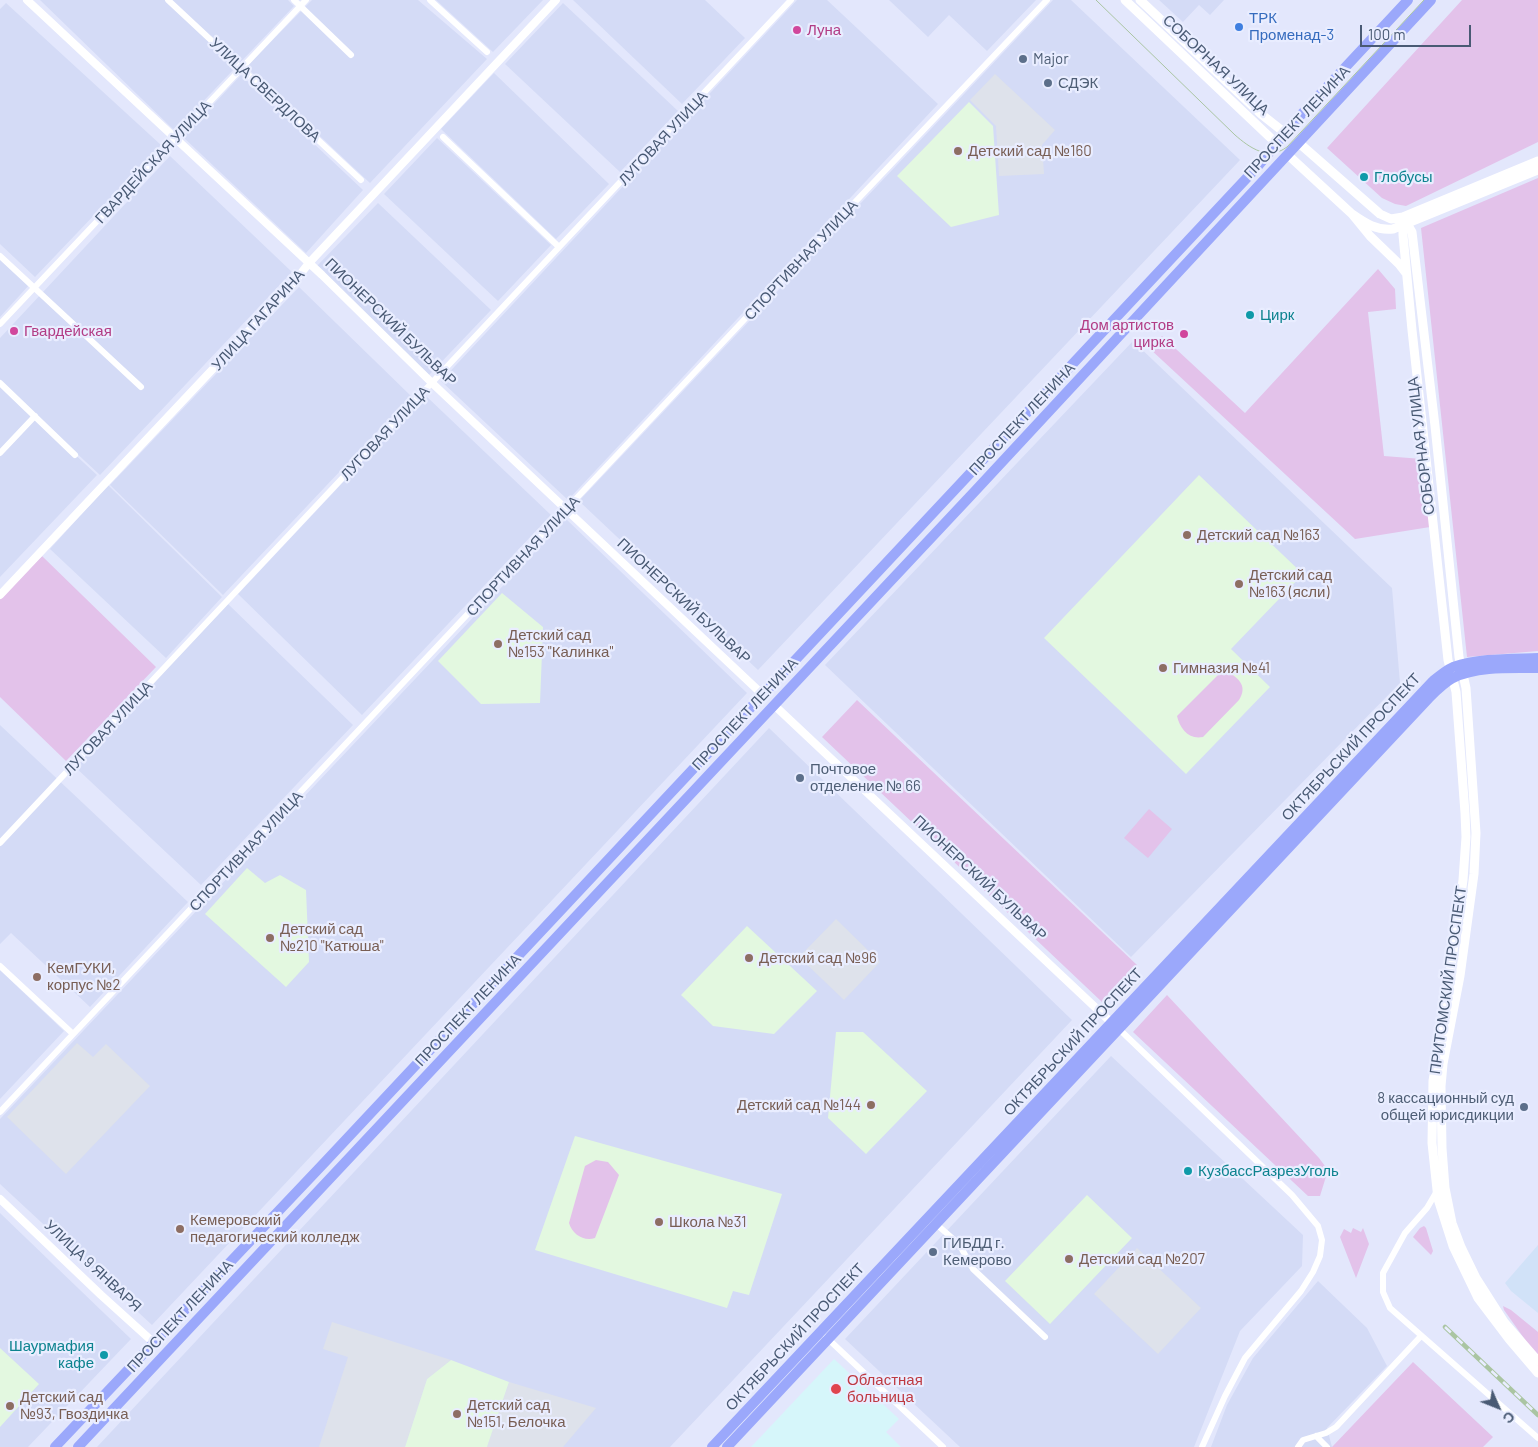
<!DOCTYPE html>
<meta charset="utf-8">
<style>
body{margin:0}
#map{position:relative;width:1538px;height:1447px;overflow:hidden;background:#e3e7fc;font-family:Barlow,sans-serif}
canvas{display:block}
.north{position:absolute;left:1473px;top:1382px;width:50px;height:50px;-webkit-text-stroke:4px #e9edff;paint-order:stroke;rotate:134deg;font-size:14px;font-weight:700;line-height:20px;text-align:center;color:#495a74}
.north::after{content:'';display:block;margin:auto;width:18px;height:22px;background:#495a74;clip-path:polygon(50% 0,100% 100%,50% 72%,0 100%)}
.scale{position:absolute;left:1360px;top:25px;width:111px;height:22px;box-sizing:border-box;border:2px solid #495a74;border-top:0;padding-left:6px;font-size:15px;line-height:18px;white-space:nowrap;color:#495a74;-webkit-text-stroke:4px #e9edff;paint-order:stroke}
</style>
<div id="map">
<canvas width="1538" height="1447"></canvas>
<div class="north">С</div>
<div class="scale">100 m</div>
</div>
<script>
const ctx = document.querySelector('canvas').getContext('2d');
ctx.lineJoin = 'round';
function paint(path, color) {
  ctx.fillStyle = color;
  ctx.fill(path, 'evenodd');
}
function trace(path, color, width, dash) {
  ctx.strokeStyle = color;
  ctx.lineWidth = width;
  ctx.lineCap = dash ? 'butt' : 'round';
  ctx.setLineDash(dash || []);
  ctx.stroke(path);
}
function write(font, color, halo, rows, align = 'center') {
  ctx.font = font + ' Barlow,sans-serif';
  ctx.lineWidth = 4.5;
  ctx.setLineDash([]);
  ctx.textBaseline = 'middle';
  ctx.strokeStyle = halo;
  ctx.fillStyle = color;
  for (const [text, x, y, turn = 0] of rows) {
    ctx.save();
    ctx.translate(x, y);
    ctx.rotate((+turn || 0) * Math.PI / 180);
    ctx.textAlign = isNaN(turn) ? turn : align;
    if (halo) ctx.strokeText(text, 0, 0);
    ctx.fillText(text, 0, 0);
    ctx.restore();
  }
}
paint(new Path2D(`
 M40 0H288L294 6 175 131Z
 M312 0H418L487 59 370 183 246 67Z
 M436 0H543L493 52Z
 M573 0H705L745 38 682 104Z
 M797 0H827L938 104 568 500 441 381Z
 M889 0H1036L987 51 949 15 928 37Z
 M1053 0H1071L1240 160 758 670 579 501Z
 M1159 0H1224L1210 15 1199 5 1183 22Z
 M6 3 161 145 35 277 0 244V9Z
 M563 3 678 111 620 172 505 64Z
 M494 73 609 184 556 239 441 129Z
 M241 75 363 190 306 253 183 137Z
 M437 138 551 245 498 301 384 194Z
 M170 156 292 272 100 475 0 382V338Z
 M378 203 491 310 429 375 316 267Z
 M0 256 30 284 0 317Z
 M299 287 411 396 223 595 110 485Z
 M1133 341 1392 588 1400 683 1131 957 825 665Z
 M0 385 97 475 0 577Z
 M425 395 551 515 362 715 238 594Z
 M108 485 222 597 166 658 50 549Z
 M566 519 747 693 152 1325 0 1184V1119Z
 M228 604 353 725 201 885 74 766Z
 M0 725 188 902 90 1007 11 933 0 944Z
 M769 728 1072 1020 670 1447H97Z
 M0 970 64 1031 0 1099Z
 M1111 1056 1303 1235 1302 1266 1240 1331 1194 1447H960L845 1339Z
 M0 1213 131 1339 28 1447H0Z
 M1318 1281 1367 1328 1387 1366 1327 1428 1332 1447H1211L1227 1405 1253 1358Z`), '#d4dbf6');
paint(new Path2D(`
 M1538 1245V1313L1511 1291 1505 1283Z`), '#d1e2f8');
paint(new Path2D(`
 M995 74 1055 130 1042 145 1044 174 999 176 996 126 970 100Z
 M836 919 880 962 844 1000 799 957Z
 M77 1043 93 1057 106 1044 150 1086 66 1174 7 1117Z
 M1137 1248 1201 1308 1158 1354 1094 1294Z
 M332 1322 451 1360 427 1379 405 1447H319L348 1357 323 1349Z
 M509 1382 596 1408 563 1447H487Z`), '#dee2eb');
paint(new Path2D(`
 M969 102 993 126 999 215 951 227 897 176Z
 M1199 475 1303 574 1231 649 1270 687 1186 774 1044 638Z
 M502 593 543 627 540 703 481 704 438 661Z
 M247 868 265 883 280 875 306 890 309 962 286 987 205 914Z
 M747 926 817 991 774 1034 713 1026 681 995Z
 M836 1032H863L927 1091 866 1154 828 1118Z
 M575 1136 782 1194 749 1295 733 1291 727 1308 535 1250Z
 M1087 1195 1132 1238 1050 1324 1005 1281Z
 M0 1348 39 1384 0 1427Z
 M451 1360 509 1382 487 1447H405L427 1379Z`), '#e3f8e0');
paint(new Path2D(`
 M834 1359 899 1419 886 1432 901 1447H751Z`), '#d6f6fa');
paint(new Path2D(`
 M1462 0H1538V142L1406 206 1395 204 1382 198 1327 148Z
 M1538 178V651L1467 657 1421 228Z
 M1378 269 1395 289 1396 309 1368 312 1384 456 1422 459 1430 527 1355 539 1149 348 1162 336 1245 413Z
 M42 556 156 667 66 761 0 697V599Z
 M1226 671C1239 678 1248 686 1239 700L1203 737C1189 740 1180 729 1177 716L1221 672Z
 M857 700 1137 965 1102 1002 822 737Z
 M1149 809 1172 829 1148 858 1124 838Z
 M1167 995 1319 1158 1328 1170 1320 1196H1308L1133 1032Z
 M596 1160 608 1162 619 1175 595 1238C584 1242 572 1234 569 1223L585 1166Z
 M1424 1226 1426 1228 1433 1251 1431 1255 1413 1237 1420 1228Z
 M1353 1228 1361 1232 1363 1228 1369 1244 1356 1278 1340 1237 1344 1229 1351 1233Z
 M1503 1306 1511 1310 1538 1332V1358L1504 1310Z
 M1413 1362 1493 1437 1483 1447H1332Z`), '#e3c2ea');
trace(new Path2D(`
 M168 0 361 180
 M294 0 351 55
 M430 0 487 52
 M443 137 559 247
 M0 256 141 387
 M0 324 306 0
 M0 383 75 455
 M0 453 35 416
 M0 843 791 0
 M0 966 73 1034
 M1119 1029 1292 1195 1318 1226 1322 1240 1320 1256 1313 1272 1301 1291 1245 1358 1225 1396 1202 1447
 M0 1112 819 240 1047 0
 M1437 1191 1427 1208 1405 1233 1383 1273V1292L1390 1308 1538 1438
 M936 1224 959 1244 973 1269 1045 1337
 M826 1337 943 1447
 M1316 1436 1327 1447
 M1298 1447 1303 1440 1326 1433 1336 1427 1421 1336`), '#fff', 6);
trace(new Path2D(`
 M27 0 322 275 432 383 762 694
 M0 595 291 286 309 263 556 0
 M774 705 1114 1025
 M0 1199 101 1295 153 1342`), '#fff', 8);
trace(new Path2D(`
 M1125 0 1276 143
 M1140 0 1261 114 1285 133
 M1299 143 1380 214 1391 219 1403 217 1538 161
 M1288 155 1352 214 1370 236 1399 264 1406 273
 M1352 214C1365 223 1377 231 1393 229L1538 170
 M1403 217V235L1412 330 1448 660 1456 692 1465 813 1466 837 1463 880 1450 974 1433 1081 1432 1143 1438 1199 1453 1246 1478 1298 1509 1339 1538 1373
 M1403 217 1412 232 1435 426 1459 657 1466 688 1476 833 1474 874 1460 976 1443 1064 1441 1086 1442 1148 1445 1188 1452 1223 1461 1247 1476 1278 1504 1322 1538 1361`), '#fff', 9);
trace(new Path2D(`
 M55 1447 325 1162 1258 166 1298 118 1408 0
 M78 1447 976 490 1431 0
 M712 1447 1433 681C1439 676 1446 670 1453 667 1480 658 1510 659 1538 658
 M727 1447 1429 698C1436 691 1444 683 1453 678 1476 666 1512 668 1538 668`), '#9ba8fb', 10);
trace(new Path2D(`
 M1096 0 1235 135C1250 148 1268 161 1287 147L1424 0`), '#aac5a2', 1);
const rail = new Path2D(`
 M1445 1327 1538 1415`);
trace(rail, '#aac5a2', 4.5);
trace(rail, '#e9edff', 2.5, [8]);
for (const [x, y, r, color] of [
 [1239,27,5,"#3f7fe0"],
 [797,30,5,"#d1479c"],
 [1023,59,5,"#5c6f8a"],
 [1048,83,5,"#5c6f8a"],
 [958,151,5,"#8d6e63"],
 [1364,177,5,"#0f9aa8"],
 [1250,315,5,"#0f9aa8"],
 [14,331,5,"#d1479c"],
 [1184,334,5,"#d1479c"],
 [1187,535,5,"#8d6e63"],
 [1239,584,5,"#8d6e63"],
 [498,644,5,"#8d6e63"],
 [1163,668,5,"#8d6e63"],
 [800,778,5,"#5c6f8a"],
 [270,938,5,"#8d6e63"],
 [749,958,5,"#8d6e63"],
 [37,977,5,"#8d6e63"],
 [871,1105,5,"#8d6e63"],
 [1524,1107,5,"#5c6f8a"],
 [1188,1171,5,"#0f9aa8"],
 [659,1222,5,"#8d6e63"],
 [180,1229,5,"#8d6e63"],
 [933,1252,5,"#5c6f8a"],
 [1069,1259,5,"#8d6e63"],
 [104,1355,5,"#0f9aa8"],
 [836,1389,6,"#e0444e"],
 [10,1406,5,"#8d6e63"],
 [457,1414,5,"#8d6e63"]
]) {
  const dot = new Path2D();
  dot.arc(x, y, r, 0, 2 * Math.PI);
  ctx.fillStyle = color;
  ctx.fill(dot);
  trace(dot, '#e9edff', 2);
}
write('15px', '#366cbe', '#e9edff', [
 ["ТРК",1249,18],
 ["Променад-3",1249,35]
], 'left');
write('15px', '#b23c85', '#e9edff', [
 ["Луна",807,30],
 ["Дом артистов",1174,325,"right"],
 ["цирка",1174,342,"right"],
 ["Гвардейская",24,331]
], 'left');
write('15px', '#4e5e75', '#e9edff', [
 ["Major",1033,59],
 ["СДЭК",1058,83],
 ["Почтовое",810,769],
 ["отделение № 66",810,786],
 ["8 кассационный суд",1514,1098,"right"],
 ["общей юрисдикции",1514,1115,"right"],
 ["ГИБДД г.",943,1243],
 ["Кемерово",943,1260]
], 'left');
write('15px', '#495a74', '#e9edff', [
 ["СОБОРНАЯ УЛИЦА",1216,65,43],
 ["УЛИЦА СВЕРДЛОВА",265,90,43],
 ["ПРОСПЕКТ ЛЕНИНА",1297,122,-47],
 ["ЛУГОВАЯ УЛИЦА",663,138,-47],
 ["ГВАРДЕЙСКАЯ УЛИЦА",153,162,-47],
 ["СПОРТИВНАЯ УЛИЦА",801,260,-47],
 ["УЛИЦА ГАГАРИНА",258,320,-48],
 ["ПИОНЕРСКИЙ БУЛЬВАР",391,322,44],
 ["ПРОСПЕКТ ЛЕНИНА",1022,419,-47],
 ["ЛУГОВАЯ УЛИЦА",385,433,-47],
 ["СОБОРНАЯ УЛИЦА",1421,446,-97],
 ["СПОРТИВНАЯ УЛИЦА",523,556,-47],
 ["ПИОНЕРСКИЙ БУЛЬВАР",684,601,43],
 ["ПРОСПЕКТ ЛЕНИНА",745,714,-47],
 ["ЛУГОВАЯ УЛИЦА",108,728,-47],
 ["ОКТЯБРЬСКИЙ ПРОСПЕКТ",1351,747,-47],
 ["СПОРТИВНАЯ УЛИЦА",246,851,-47],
 ["ПИОНЕРСКИЙ БУЛЬВАР",980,878,43],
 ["ПРИТОМСКИЙ ПРОСПЕКТ",1448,980,-82],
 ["ПРОСПЕКТ ЛЕНИНА",468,1010,-47],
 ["ОКТЯБРЬСКИЙ ПРОСПЕКТ",1073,1042,-47],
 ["УЛИЦА 9 ЯНВАРЯ",93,1266,43],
 ["ПРОСПЕКТ ЛЕНИНА",180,1316,-47],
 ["ОКТЯБРЬСКИЙ ПРОСПЕКТ",795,1337,-47]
]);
write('15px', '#785e54', '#e9edff', [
 ["Детский сад №160",968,151],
 ["Детский сад №163",1197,535],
 ["Детский сад",1249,575],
 ["№163 (ясли)",1249,592],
 ["Детский сад",508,635],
 ["№153 \"Калинка\"",508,652],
 ["Гимназия №41",1173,668],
 ["Детский сад",280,929],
 ["№210 \"Катюша\"",280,946],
 ["Детский сад №96",759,958],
 ["КемГУКИ,",47,968],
 ["корпус №2",47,985],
 ["Детский сад №144",861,1105,"right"],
 ["Кемеровский",190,1220],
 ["педагогический колледж",190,1237],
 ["Школа №31",669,1222],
 ["Детский сад №207",1079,1259],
 ["Детский сад",20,1397],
 ["№93, Гвоздичка",20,1414],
 ["Детский сад",467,1405],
 ["№151, Белочка",467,1422]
], 'left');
write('15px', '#0d838f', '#e9edff', [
 ["Глобусы",1374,177],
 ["Цирк",1260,315],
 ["КузбассРазрезУголь",1198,1171],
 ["Шаурмафия",94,1346,"right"],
 ["кафе",94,1363,"right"]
], 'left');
write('15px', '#be3a42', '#e9edff', [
 ["Областная",847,1380],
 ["больница",847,1397]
], 'left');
</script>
